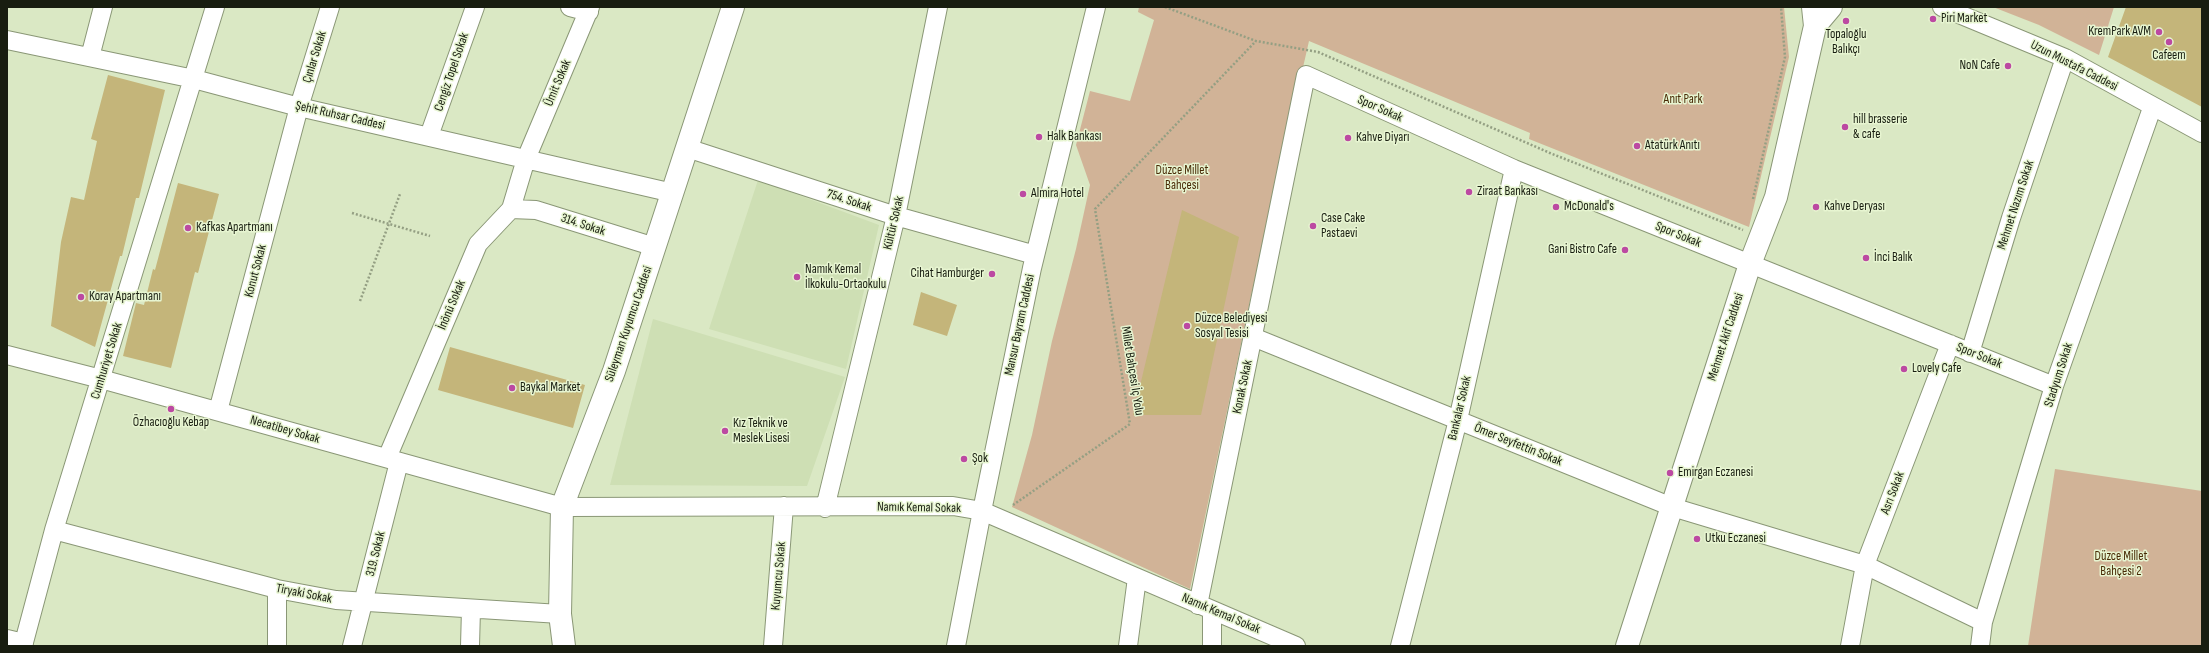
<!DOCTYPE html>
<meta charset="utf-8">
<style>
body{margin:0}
#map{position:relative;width:2209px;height:653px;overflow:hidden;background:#dae8c4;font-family:"Sofia Sans Condensed",sans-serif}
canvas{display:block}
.frame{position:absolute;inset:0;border:8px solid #181d10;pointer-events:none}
</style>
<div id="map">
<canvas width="2209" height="653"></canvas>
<div class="frame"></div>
</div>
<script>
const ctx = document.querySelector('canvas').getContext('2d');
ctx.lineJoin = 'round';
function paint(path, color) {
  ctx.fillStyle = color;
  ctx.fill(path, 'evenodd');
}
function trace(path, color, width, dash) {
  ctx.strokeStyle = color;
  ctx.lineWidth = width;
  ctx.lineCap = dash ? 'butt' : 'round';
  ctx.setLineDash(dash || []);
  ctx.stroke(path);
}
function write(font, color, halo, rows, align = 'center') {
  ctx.font = font + ' "Sofia Sans Condensed",sans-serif';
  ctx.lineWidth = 3;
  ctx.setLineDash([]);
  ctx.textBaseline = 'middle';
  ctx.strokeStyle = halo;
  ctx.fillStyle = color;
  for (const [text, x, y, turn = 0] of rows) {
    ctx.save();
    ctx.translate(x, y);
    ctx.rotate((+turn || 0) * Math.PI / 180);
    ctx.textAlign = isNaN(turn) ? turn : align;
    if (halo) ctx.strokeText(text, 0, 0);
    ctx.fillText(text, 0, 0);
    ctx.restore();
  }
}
paint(new Path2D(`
 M758 180 879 225 846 369 709 329Z
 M653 319 845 377 807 486 610 485Z`), '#cedfb4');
paint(new Path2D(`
 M1139 7H1784L1789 57 1749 227 1529 139 1530 133 1309 41 1251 296 1190 589 1012 507 1032 435 1052 341 1076 249 1090 185 1076 145 1090 91 1130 101 1154 20 1138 12Z
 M1993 7H2114L2099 55 2039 25Z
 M2055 469 2202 491V646H2028Z`), '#d1b397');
paint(new Path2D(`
 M2126 7H2202V107L2108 57Z
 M108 75 165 90 139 198H136L122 256H120L95 347 51 326 61 242 71 197 84 200 97 141 91 139Z
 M178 183 219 194 198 273 195 272 171 368 123 356 136 303 144 305 153 269 155 270Z
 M1182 210 1239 237 1201 415H1133Z
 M921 292 957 305 947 336 913 325Z
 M450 347 585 385 573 428 438 390Z`), '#c4b57a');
const minor = new Path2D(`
 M570 7 589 12
 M1942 7 2065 58 2202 133
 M7 40 194 79 299 107 673 193
 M90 57 103 7
 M429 136 475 7
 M687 148 896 216 1035 255
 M511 209 536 210 655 247
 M1253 337 1672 507 1865 565 1983 622
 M1970 353 2011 218 2065 58
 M7 355 101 379 562 507 953 506 982 511 1296 646
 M218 411 299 107 330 7
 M387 458 478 244 511 209 526 159 590 7
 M825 508 896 216 938 7
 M54 530 277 589 336 600 560 614
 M1198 605 1306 75 1514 169 2054 386
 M7 639 24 643
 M23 646 54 530 215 7
 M277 646V589
 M352 646 399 462
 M470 646 471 609
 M773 646 784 506
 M956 646 982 511 1032 268 1096 7
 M1128 646 1137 578
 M1212 646V610
 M1400 646 1458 420 1514 169
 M1850 646 1865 565 1950 344
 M1980 646 1983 622 2054 386 2152 108`);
const major = new Path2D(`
 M1815 26 1831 7
 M564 646 560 614 562 507 614 371 733 7
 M1627 646 1750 264 1776 197 1815 26 1813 7`);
trace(minor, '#8a9776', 20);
trace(major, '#8a9776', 24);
trace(new Path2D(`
 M1165 7 1256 41 1318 52 1550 153 1743 230
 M1753 199 1785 57 1781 7
 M352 213 430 236
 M360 301 400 194
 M1013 505 1130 424 1095 209 1256 41`), '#949f83', 2.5, [2, 2]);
trace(minor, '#fff', 18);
trace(major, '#fff', 22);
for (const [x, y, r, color] of [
 [1933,19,4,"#bc49a2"],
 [1846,21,4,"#bc49a2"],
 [2159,32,4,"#bc49a2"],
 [2169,42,4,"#bc49a2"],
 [2008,66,4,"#bc49a2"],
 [1845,127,4,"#bc49a2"],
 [1039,137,4,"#bc49a2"],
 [1348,138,4,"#bc49a2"],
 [1637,146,4,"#bc49a2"],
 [1469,192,4,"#bc49a2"],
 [1023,194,4,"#bc49a2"],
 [1556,207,4,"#bc49a2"],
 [1816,207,4,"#bc49a2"],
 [1313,226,4,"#bc49a2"],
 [188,228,4,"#bc49a2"],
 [1625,250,4,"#bc49a2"],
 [1866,258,4,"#bc49a2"],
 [992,274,4,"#bc49a2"],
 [797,277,4,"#bc49a2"],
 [81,297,4,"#bc49a2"],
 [1187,326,4,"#bc49a2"],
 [1904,369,4,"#bc49a2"],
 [512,388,4,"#bc49a2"],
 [171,409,4,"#bc49a2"],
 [725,431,4,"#bc49a2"],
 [964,459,4,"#bc49a2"],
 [1670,473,4,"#bc49a2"],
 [1697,539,4,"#bc49a2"]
]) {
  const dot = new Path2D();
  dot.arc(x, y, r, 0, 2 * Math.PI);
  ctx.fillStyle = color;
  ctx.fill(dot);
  trace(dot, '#e7f5d1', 1.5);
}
write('13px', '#181d10', '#e7f5d1', [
 ["Piri Market",1941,19],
 ["KremPark AVM",2151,32,"right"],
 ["Topaloğlu",1846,35,"center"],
 ["Balıkçı",1846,50,"center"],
 ["Cafeem",2169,56,"center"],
 ["NoN Cafe",2000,66,"right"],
 ["hill brasserie",1853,120],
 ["& cafe",1853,135],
 ["Halk Bankası",1047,137],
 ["Kahve Diyarı",1356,138],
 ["Atatürk Anıtı",1645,146],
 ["Ziraat Bankası",1477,192],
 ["Almira Hotel",1031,194],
 ["McDonald's",1564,207],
 ["Kahve Deryası",1824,207],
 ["Case Cake",1321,219],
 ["Pastaevi",1321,234],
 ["Kafkas Apartmanı",196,228],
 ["Gani Bistro Cafe",1617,250,"right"],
 ["İnci Balık",1874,258],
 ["Namık Kemal",805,270],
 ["İlkokulu-Ortaokulu",805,285],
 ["Cihat Hamburger",984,274,"right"],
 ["Koray Apartmanı",89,297],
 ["Düzce Belediyesi",1195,319],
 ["Sosyal Tesisi",1195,334],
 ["Lovely Cafe",1912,369],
 ["Baykal Market",520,388],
 ["Özhacıoğlu Kebap",171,423,"center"],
 ["Kız Teknik ve",733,424],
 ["Meslek Lisesi",733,439],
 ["Şok",972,459],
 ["Emirgan Eczanesi",1678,473],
 ["Utku Eczanesi",1705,539]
], 'left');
write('13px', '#181d10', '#e7f5d1', [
 ["Çınlar Sokak",315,57,-73],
 ["Uzun Mustafa Caddesi",2074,66,27],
 ["Cengiz Topel Sokak",452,72,-71],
 ["Ümit Sokak",558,83,-67],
 ["Spor Sokak",1380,109,24],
 ["Şehit Ruhsar Caddesi",340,116,13],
 ["754. Sokak",849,201,18],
 ["Mehmet Nazım Sokak",2016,205,-72],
 ["Kültür Sokak",894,223,-77],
 ["314. Sokak",583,225,18],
 ["Spor Sokak",1678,235,22],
 ["Konut Sokak",256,271,-75],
 ["İnönü Sokak",452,305,-67],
 ["Süleyman Kuyumcu Caddesi",629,324,-71],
 ["Mansur Bayram Caddesi",1020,325,-78],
 ["Mehmet Akif Caddesi",1726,337,-72],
 ["Spor Sokak",1979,356,22],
 ["Cumhuriyet Sokak",107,361,-73],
 ["Millet Bahçesi İç Yolu",1132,371,81],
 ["Stadyum Sokak",2059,375,-72],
 ["Konak Sokak",1243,387,-78],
 ["Bankalar Sokak",1460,408,-77],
 ["Necatibey Sokak",285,430,16],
 ["Ömer Seyfettin Sokak",1518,445,22],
 ["Asrı Sokak",1893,493,-69],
 ["Namık Kemal Sokak",919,508,1],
 ["319. Sokak",376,554,-76],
 ["Kuyumcu Sokak",779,576,-85],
 ["Tiryaki Sokak",304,594,11],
 ["Namık Kemal Sokak",1221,614,23]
]);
write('13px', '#482a05', '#e7f5d1', [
 ["Anıt Park",1683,100],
 ["Düzce Millet",1182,171],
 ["Bahçesi",1182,186],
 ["Düzce Millet",2121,557],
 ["Bahçesi 2",2121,572]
]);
</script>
